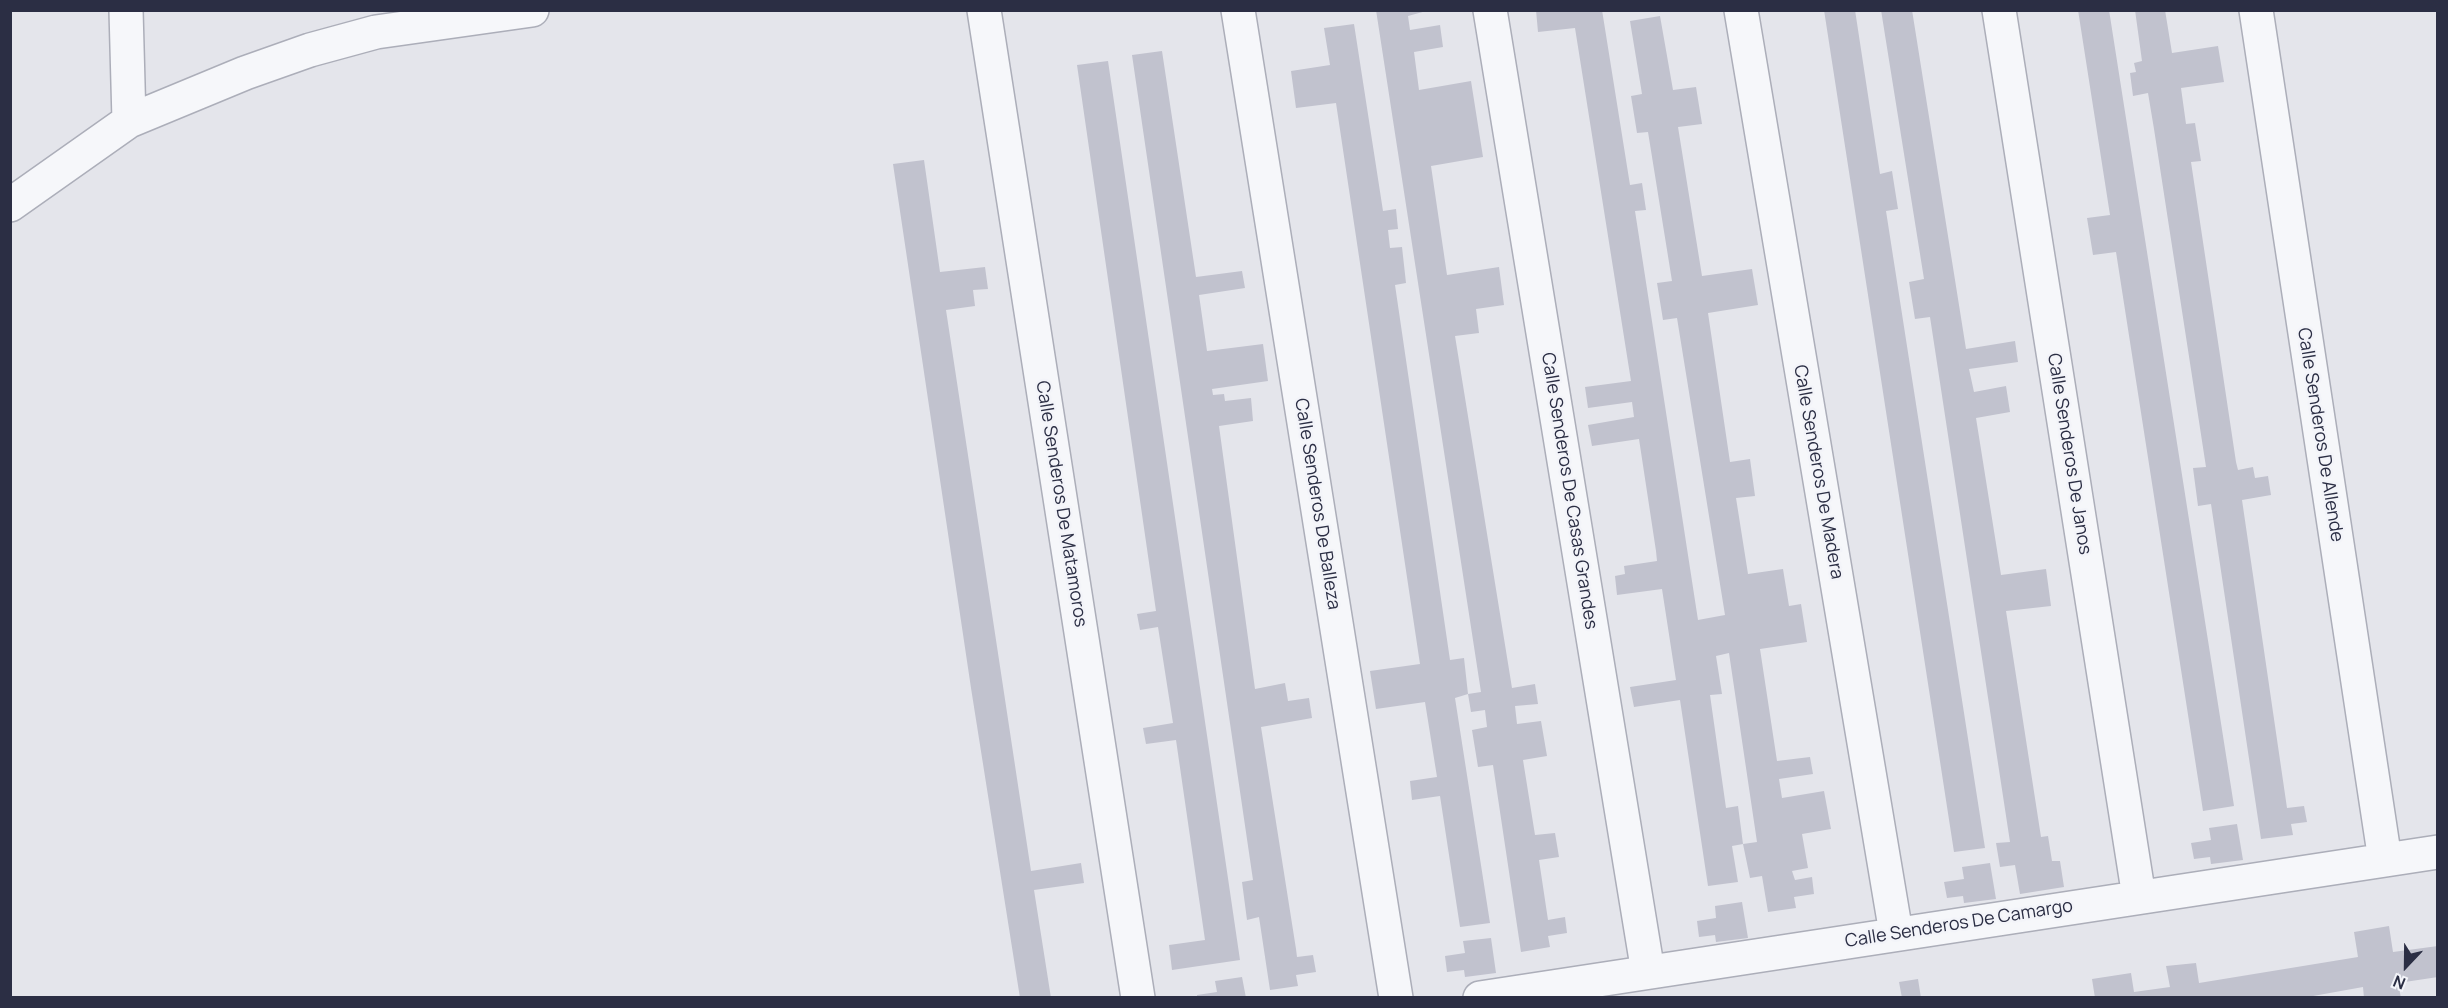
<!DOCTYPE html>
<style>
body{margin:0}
#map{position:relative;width:2448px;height:1008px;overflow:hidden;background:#e4e5eb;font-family:Manrope,sans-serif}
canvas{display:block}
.frame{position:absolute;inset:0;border:12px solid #2b2e44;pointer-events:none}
.north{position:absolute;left:2376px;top:936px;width:60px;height:60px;-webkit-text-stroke:4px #f3f4f9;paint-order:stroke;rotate:202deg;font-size:16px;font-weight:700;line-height:24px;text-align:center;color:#2b2e44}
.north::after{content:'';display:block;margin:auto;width:21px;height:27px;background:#2b2e44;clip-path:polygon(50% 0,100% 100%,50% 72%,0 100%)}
</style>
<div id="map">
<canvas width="2448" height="1008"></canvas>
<div class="frame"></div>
<div class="north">N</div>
</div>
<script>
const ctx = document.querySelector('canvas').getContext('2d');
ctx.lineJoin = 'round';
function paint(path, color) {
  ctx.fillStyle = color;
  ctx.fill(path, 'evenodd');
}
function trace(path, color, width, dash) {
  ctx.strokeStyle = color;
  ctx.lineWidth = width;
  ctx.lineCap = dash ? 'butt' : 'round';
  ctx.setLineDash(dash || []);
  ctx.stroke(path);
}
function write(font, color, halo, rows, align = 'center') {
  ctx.font = font + ' Manrope,sans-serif';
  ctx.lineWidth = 5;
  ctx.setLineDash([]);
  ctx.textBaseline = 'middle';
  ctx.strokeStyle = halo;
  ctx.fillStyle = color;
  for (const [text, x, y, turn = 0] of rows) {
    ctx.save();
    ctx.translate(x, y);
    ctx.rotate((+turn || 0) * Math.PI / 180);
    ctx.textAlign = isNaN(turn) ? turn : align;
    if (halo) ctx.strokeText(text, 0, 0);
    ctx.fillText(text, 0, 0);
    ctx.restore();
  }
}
paint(new Path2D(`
 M1376 10H1430L1408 16 1410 30 1440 25 1443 47 1414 52 1419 90 1471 81 1483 157 1431 166 1447 275 1499 267 1504 305 1476 309 1479 333 1455 336 1512 688 1535 684 1538 704 1515 706 1517 724 1541 721 1547 756 1523 760 1535 835 1555 833 1559 857 1539 860 1548 920 1565 917 1567 933 1548 936 1550 947 1521 952 1493 765 1478 767 1472 730 1487 727 1485 710 1471 712 1468 694 1455 698 1490 923 1460 927 1440 796 1412 800 1410 781 1437 777 1425 702 1376 709 1370 671 1420 664 1336 103 1296 108 1291 71 1330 65 1324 28 1354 24 1383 211 1396 209 1398 229 1388 230 1390 248 1402 247 1406 283 1395 285 1450 660 1464 658 1468 694 1481 692Z
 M1536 10H1602L1630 185 1642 183 1646 210 1635 211 1698 620 1725 615 1677 318 1663 320 1657 283 1672 281 1648 132 1637 133 1631 96 1642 94 1630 21 1660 16 1673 90 1696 87 1702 124 1678 127 1702 276 1752 269 1758 305 1708 313 1730 462 1750 459 1755 496 1736 498 1748 574 1783 569 1789 606 1801 604 1807 642 1760 649 1777 761 1810 757 1813 774 1779 779 1782 798 1824 791 1831 829 1802 834 1808 868 1792 871 1795 880 1812 877 1814 894 1794 897 1796 908 1768 912 1762 876 1750 878 1743 844 1757 842 1729 653 1716 656 1722 694 1710 695 1726 808 1738 806 1743 844 1732 846 1738 882 1708 886 1680 700 1634 707 1630 687 1676 680 1662 589 1617 595 1615 576 1625 574 1624 566 1657 561 1656 551 1639 439 1592 446 1588 425 1634 417 1632 402 1588 408 1585 387 1631 381 1575 28 1538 32Z
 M1824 10H1855L1880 174 1892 171 1898 209 1886 211 1985 848 1954 852Z
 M1881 10H1912L1966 349 2015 341 2018 362 1969 369 1974 392 2006 386 2010 412 1976 418 2001 575 2046 569 2051 606 2006 611 2041 837 2048 836 2052 861H2060L2064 887 2020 894 2015 865 2000 867 1996 843 2010 842 1930 317 1915 319 1909 282 1924 279Z
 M2078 10H2109L2234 806 2203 811 2116 252 2093 255 2087 218 2110 215Z
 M2135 10H2165L2172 53 2218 46 2224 82 2181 88 2186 124 2195 123 2201 161 2191 162 2236 462 2238 470 2253 467 2255 478 2268 476 2271 495 2242 500 2287 808 2304 806 2307 822 2291 824 2293 835 2261 839 2211 504 2198 506 2193 468 2206 467 2154 129 2148 93 2133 96 2130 73 2136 72 2134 63 2142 61Z
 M1162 51 1196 277 1242 271 1245 288 1199 295 1207 351 1263 344 1268 381 1212 389 1213 395 1224 394 1225 401 1251 398 1253 421 1219 426 1255 689 1285 683 1288 701 1309 698 1312 718 1261 727 1296 949 1297 957 1313 955 1316 972 1296 975 1298 986 1270 990 1259 917 1247 920 1242 882 1253 880 1132 55Z
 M1108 61 1240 960 1172 970 1169 945 1205 940 1176 740 1146 744 1143 728 1173 723 1158 627 1140 630 1137 614 1156 611 1077 65Z
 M924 160 940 272 985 267 988 289 973 290 975 306 946 310 1031 871 1081 863 1084 883 1034 890 1051 998H1020L971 688 893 164Z
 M2237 824 2243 860 2211 864 2210 857 2194 859 2191 843 2211 840 2209 828Z
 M1990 863 1996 899 1964 903 1963 896 1947 898 1944 882 1964 879 1962 867Z
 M1742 902 1748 938 1716 942 1715 935 1699 937 1697 921 1716 918 1715 906Z
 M2389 926 2393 952 2438 946V977L2398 983 2401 998H2364L2363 987 2302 998H2095L2092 979 2131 973 2134 992 2170 987 2166 966 2196 963 2199 983 2358 957 2354 932Z
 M1491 938 1496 973 1465 977 1464 970 1447 972 1445 956 1465 953 1463 941Z
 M1242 977 1246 998H1197V995L1217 992 1215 981Z
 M1918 979 1921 998H1902L1899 982Z`), '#c1c2ce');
const street = new Path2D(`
 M126 10 129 121
 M984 10 1138 998
 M1238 10 1396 998
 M1490 10 1648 972
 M1741 10 1896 933
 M1999 10 2139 897
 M2256 10 2385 860
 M10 205 129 121 245 73 310 50 376 32 532 10
 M1480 998 2438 852`);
trace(street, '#acaeb9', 36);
trace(street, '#f6f7fa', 33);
write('18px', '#2b2e44', '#f3f4f9', [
 ["Calle Senderos De Allende",2320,435,81],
 ["Calle Senderos De Janos",2069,454,81],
 ["Calle Senderos De Madera",1818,472,80],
 ["Calle Senderos De Casas Grandes",1569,491,81],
 ["Calle Senderos De Matamoros",1061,504,81],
 ["Calle Senderos De Balleza",1317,504,81],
 ["Calle Senderos De Camargo",1959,924,-9]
]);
</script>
